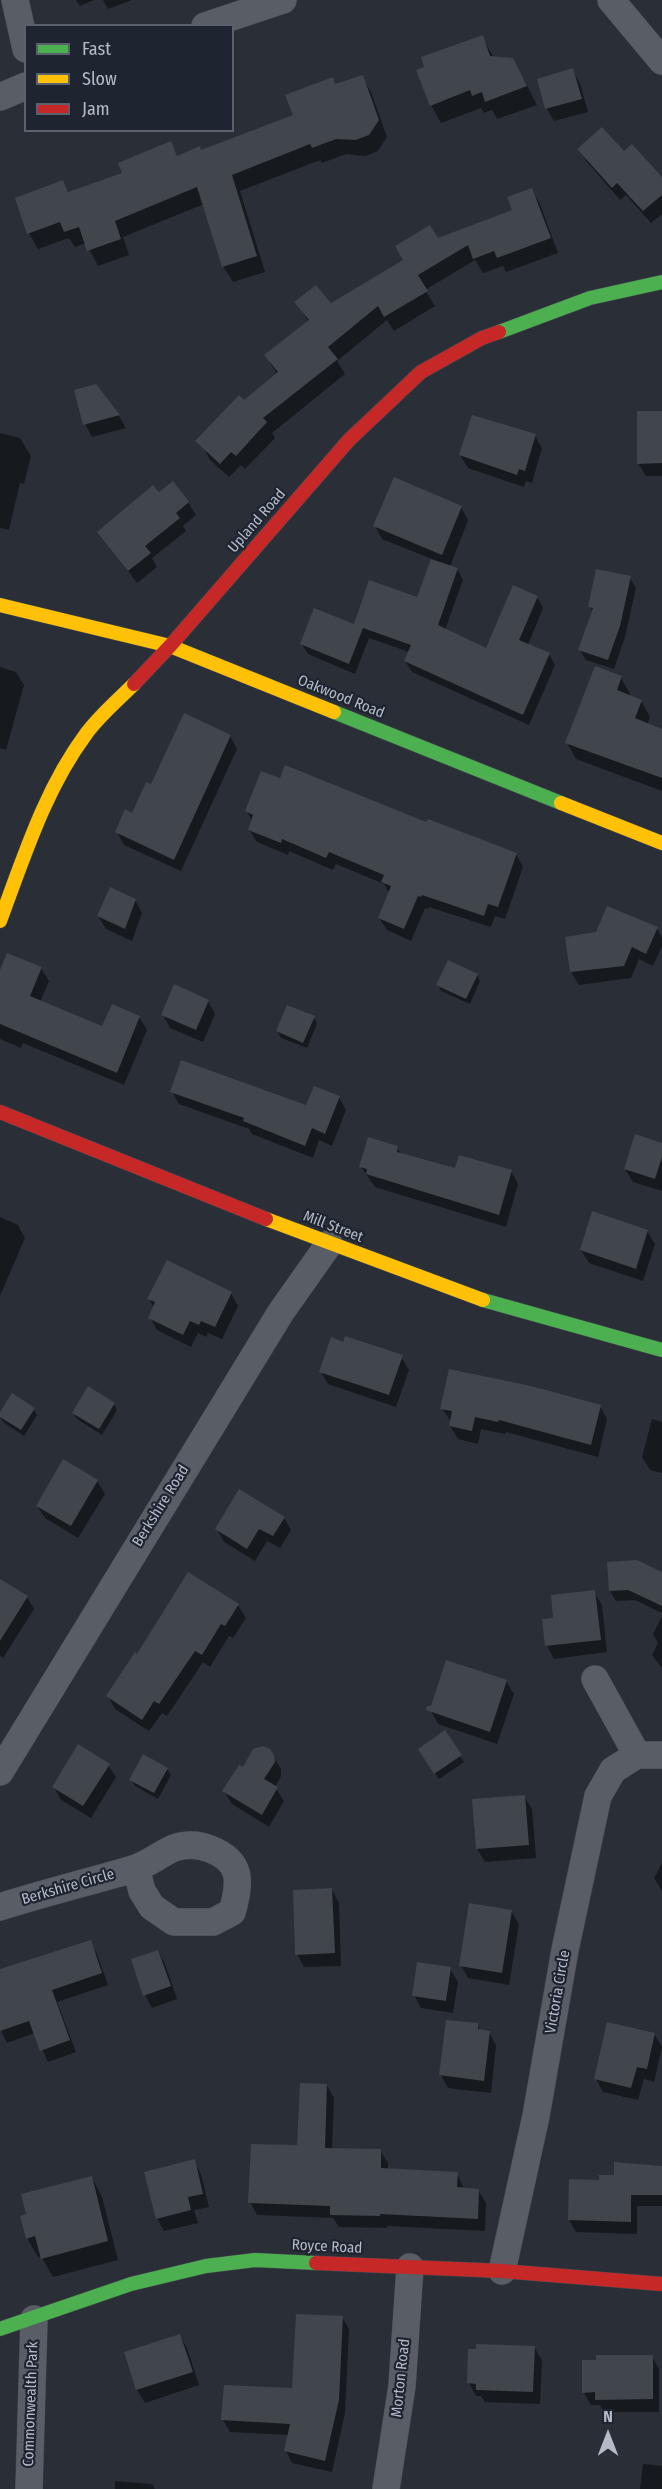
<!DOCTYPE html>
<style>
body{margin:0}
#map{position:relative;width:662px;height:2489px;overflow:hidden;background:#2a2f37;font-family:"Fira Sans Condensed",sans-serif}
canvas{display:block}
.legend{position:absolute;left:24px;top:24px;width:210px;height:108px;box-sizing:border-box;background:#1e2531;border:2px solid #5a616d;margin:0;padding:8px 10px;list-style:none;font-size:18px;color:#b4bbc7}
.legend li{display:flex;align-items:center;gap:12px;height:30px}
.legend b{width:30px;border:2px solid #5a616d}
.north{position:absolute;left:578px;top:2405px;width:60px;height:60px;-webkit-text-stroke:4px #1e2531;paint-order:stroke;rotate:0deg;font-size:16px;font-weight:700;line-height:24px;text-align:center;color:#b4bbc7}
.north::after{content:'';display:block;margin:auto;width:21px;height:27px;background:#b4bbc7;clip-path:polygon(50% 0,100% 100%,50% 72%,0 100%)}
</style>
<div id="map">
<canvas width="662" height="2489"></canvas>
<ul class="legend">
<li><b style="height:8px;background:#4caf50"></b>Fast</li>
<li><b style="height:8px;background:#ffc107"></b>Slow</li>
<li><b style="height:8px;background:#c62828"></b>Jam</li>
</ul>
<div class="north">N</div>
</div>
<script>
const ctx = document.querySelector('canvas').getContext('2d');
ctx.lineJoin = 'round';
function paint(path, color) {
  ctx.fillStyle = color;
  ctx.fill(path, 'evenodd');
}
function trace(path, color, width, dash) {
  ctx.strokeStyle = color;
  ctx.lineWidth = width;
  ctx.lineCap = dash ? 'butt' : 'round';
  ctx.setLineDash(dash || []);
  ctx.stroke(path);
}
function write(font, color, halo, rows, align = 'center') {
  ctx.font = font + ' "Fira Sans Condensed",sans-serif';
  ctx.lineWidth = 4.5;
  ctx.setLineDash([]);
  ctx.textBaseline = 'middle';
  ctx.strokeStyle = halo;
  ctx.fillStyle = color;
  for (const [text, x, y, turn = 0] of rows) {
    ctx.save();
    ctx.translate(x, y);
    ctx.rotate((+turn || 0) * Math.PI / 180);
    ctx.textAlign = isNaN(turn) ? turn : align;
    if (halo) ctx.strokeText(text, 0, 0);
    ctx.fillText(text, 0, 0);
    ctx.restore();
  }
}
paint(new Path2D(`
 M76 0H94L80 6Z
 M103 0H132L108 9Z
 M482 37 494 58 523 78 537 105 497 119 492 110 484 113 481 108 441 123 431 105Z
 M572 70 580 83 588 112 554 121 547 109 539 80Z
 M362 77 371 92 387 137 378 151 365 156 346 154 322 163 320 160 240 191 265 272 233 282 223 266 204 204 123 237 129 255 98 266 86 243 75 247 69 238 38 249 29 233 63 182 69 193 124 174 170 143 178 157 201 152 294 116 336 86Z
 M579 149 624 153 662 179V214L651 223 626 195 620 200 587 162Z
 M531 189 540 204 558 253 506 272 503 266 483 273 475 260 425 290 435 306 394 331 387 320 337 361 345 374 272 433 275 438 245 469 241 465 229 477 210 460 202 445 244 402 277 374 266 356 309 322 296 302 330 305 437 240 514 211Z
 M95 386 119 416 126 428 92 437 85 424Z
 M662 412V476H646L638 463Z
 M0 433 20 438 31 456 24 484 20 483 9 530 0 528Z
 M535 436 542 448 532 483 526 481 524 487 468 468 460 455Z
 M159 495 188 502 196 515 183 526 186 531 152 558 157 567 137 583 99 532Z
 M461 507 468 520 450 567 457 569 463 580 445 630 487 650 537 597 543 608 528 645 549 654 555 665 529 725 412 672 405 661 409 652 369 638 355 674 308 654 302 644 355 625 418 599 432 559 382 539 375 526Z
 M630 578 636 588 625 637 614 669 586 660 580 650 593 612 590 606Z
 M0 667 16 672 24 685 6 750 0 748Z
 M621 678 630 694V697L641 701 650 717 647 725 662 730V791L576 759 567 743Z
 M230 736 237 749 181 871 124 845 117 832 133 815 152 786Z
 M247 811 427 824 516 854 523 867 505 919 495 916 491 927 429 907 428 909 425 908 411 941 387 930 379 918 390 894 384 884 336 864 333 870 289 851 288 855 257 842 249 830 252 821Z
 M135 900 142 913 132 941 106 929 98 916Z
 M657 928 662 938V946L653 966 639 959 631 978 579 985 571 972Z
 M41 968 49 981 40 1002 103 1028 139 1017 147 1030 124 1085 23 1043 21 1048 0 1039V973Z
 M477 975 480 981 470 1004 441 991 438 985Z
 M208 1001 215 1014 203 1042 170 1028 163 1015Z
 M314 1017 317 1024 307 1048 281 1038 277 1031Z
 M172 1091 307 1107 339 1097 346 1110 332 1146 319 1140 313 1158 252 1134 249 1129 179 1104Z
 M662 1144V1191L633 1182 625 1169Z
 M397 1147 401 1155 456 1170 511 1171 518 1184 506 1227 375 1187 361 1167Z
 M0 1217 18 1225 25 1238 0 1296Z
 M647 1231 655 1244 643 1281 589 1263 581 1250Z
 M231 1293 238 1306 222 1339 208 1333 206 1337 198 1333 191 1347 157 1330 150 1317 154 1308 149 1299Z
 M401 1357 409 1370 396 1407 328 1384 321 1372Z
 M114 1404 117 1410 102 1435 77 1419 73 1413Z
 M600 1406 607 1419 598 1457 506 1432 505 1434 481 1429 478 1444 458 1439 450 1426 451 1422 442 1408Z
 M33 1409 37 1415 24 1436 3 1422 0 1416Z
 M652 1419 662 1422V1473L650 1470 642 1457Z
 M64 1461 97 1481 105 1494 78 1538 45 1518 37 1506Z
 M284 1518 291 1530 280 1548 267 1541 255 1561 224 1542 217 1529Z
 M662 1573V1613L635 1600 616 1601 610 1591Z
 M0 1581 27 1597 34 1609 3 1658 0 1656Z
 M594 1592 602 1605 607 1652 554 1659 547 1646 555 1619Z
 M238 1605 246 1618 233 1638 229 1636 210 1667 203 1662 167 1716 162 1713 149 1731 115 1709 108 1696 137 1656Z
 M662 1616V1668L652 1655 658 1643 653 1634Z
 M506 1681 514 1694 497 1744 438 1724 431 1711Z
 M423 1755 460 1756 464 1762 439 1779Z
 M273 1756 281 1769V1776L275 1787 284 1801 269 1827 232 1804 224 1791 243 1769Z
 M108 1765 116 1777 91 1818 61 1800 54 1787Z
 M167 1769 171 1775 158 1799 135 1786 131 1780Z
 M524 1796 532 1809 536 1858 485 1862 477 1849 473 1801Z
 M662 1863V1891L654 1878Z
 M332 1890 339 1903 341 1966 304 1967 297 1954Z
 M511 1911 519 1924 509 1985 468 1978 461 1965Z
 M90 1942 97 1954 108 1985 57 2002 76 2052 48 2062 35 2033 7 2043 0 2029V1970Z
 M158 1951 165 1964 177 1999 152 2008 145 1995Z
 M450 1969 458 1982 453 2013 421 2008 414 1995Z
 M477 2025 481 2031 489 2032 496 2045 491 2093 448 2088 441 2075Z
 M654 2034 662 2047 654 2082 644 2079 638 2100 603 2092 596 2079Z
 M327 2085 334 2098 332 2150H380L388 2163V2170L457 2173 464 2189 478 2190 486 2203 485 2231 387 2226V2228L339 2227 333 2218 257 2215 250 2202 299 2147Z
 M194 2161 201 2174 209 2207 194 2210 198 2223 164 2231 157 2218Z
 M662 2167V2206H637V2234L576 2232 569 2220 601 2181Z
 M92 2178 102 2197 118 2260 53 2277 41 2256 38 2257 27 2238Z
 M342 2317 349 2329 345 2413 332 2472 292 2463 286 2451 289 2435 230 2432 223 2420 294 2390Z
 M180 2336 187 2348 199 2385 145 2403 137 2390 126 2353Z
 M534 2347 542 2360 540 2404 485 2402 481 2396H476L469 2383Z
 M652 2356 659 2369V2412H604L600 2405H591L584 2393Z
 M643 2464 662 2466V2489H640Z
 M115 2481 152 2484 155 2489H115Z`), '#0007');
paint(new Path2D(`
 M483 35 490 56 513 58 527 86 485 102 482 92 472 96 470 90 430 106 416 70 424 67 421 57Z
 M573 68 582 99 545 109 537 79Z
 M363 75 379 120 369 135 356 140 336 139 312 148 310 144 232 175 257 256 222 267 197 187 115 221 121 239 87 251 79 227 64 232 60 222 27 234 15 198 63 180 68 192 122 173 118 163 171 141 177 156 200 146 201 150 293 115 285 95 333 77 335 84Z
 M602 127 624 151 632 144 662 177V195L643 211 617 183 612 188 577 149Z
 M532 188 551 238 497 258 494 251 473 259 468 245 418 275 428 291 384 317 378 306 328 347 338 359 263 418 267 422 236 456 231 452 220 464 195 441 239 395 244 400 278 372 264 355 309 320 294 302 316 285 331 303 403 260 395 246 430 225 438 238 512 210 507 197Z
 M96 384 120 415 83 425 74 390Z
 M637 411H662V463L637 464Z
 M472 415 536 434 525 471 519 469 517 475 459 455Z
 M394 477 462 506 442 555 373 526Z
 M173 481 189 502 176 513 180 518 145 546 151 553 128 571 97 532 153 485 159 492Z
 M431 559 458 568 438 625 486 648 513 585 538 596 519 640 550 653 523 715 404 661 411 645 363 628 349 664 300 644 314 608 354 624 369 580 417 597Z
 M596 569 631 576 620 626 608 660 578 650 593 608 588 607Z
 M595 666 622 676 617 690 642 700 635 718 662 729V778L565 743Z
 M184 713 231 735 174 860 115 832 125 809 132 813 146 782 151 784Z
 M285 765 426 822 428 819 517 853 498 907 488 904 484 916 422 895 421 897 418 896 404 929 378 918 391 886 381 882 384 875 329 852 326 858 282 839 281 843 248 830 253 815 245 811 261 771 280 778Z
 M110 887 136 899 125 929 97 916Z
 M607 906 658 927 646 954 632 947 624 966 570 972 565 937 596 932Z
 M7 953 42 967 30 996 102 1026 112 1004 140 1016 117 1073 0 1024V970Z
 M448 960 478 974 466 999 436 985Z
 M174 984 209 1000 196 1030 161 1015Z
 M287 1005 315 1016 303 1043 276 1031Z
 M181 1060 306 1105 314 1086 340 1096 325 1134 312 1128 305 1146 243 1121 244 1118 170 1092Z
 M635 1134 662 1143V1157L655 1179 624 1169Z
 M368 1137 398 1146 397 1152 455 1168 459 1155 512 1170 499 1215 366 1174 367 1169 359 1167Z
 M592 1211 648 1230 636 1269 580 1250Z
 M167 1260 232 1292 215 1327 201 1321 199 1325 190 1321 183 1335 148 1318 155 1302 147 1299Z
 M345 1336 403 1355 389 1395 319 1372 331 1337 343 1342Z
 M449 1369 531 1386 601 1405 591 1445 499 1420 498 1422 475 1417 472 1431 449 1426 452 1411 440 1409Z
 M88 1386 115 1403 99 1429 72 1413Z
 M12 1393 35 1408 21 1430 0 1417V1412Z
 M63 1459 98 1480 71 1526 36 1506Z
 M239 1489 285 1517 273 1536 259 1529 247 1549 215 1529Z
 M637 1560 662 1572V1606L628 1590 609 1591 607 1562Z
 M188 1572 239 1604 225 1626 221 1624 202 1655 195 1651 159 1704 154 1701 142 1720 106 1696 135 1652 137 1654Z
 M0 1579 28 1596 0 1641Z
 M595 1590 601 1640 545 1646 542 1619 553 1618 551 1595Z
 M446 1660 507 1680 490 1732 426 1710 427 1706H431Z
 M445 1730 462 1755 434 1774 418 1749Z
 M78 1744 110 1764 83 1806 52 1787Z
 M263 1746 270 1749 274 1755 275 1762 264 1779 278 1787 262 1815 222 1791 239 1765 243 1767 253 1749Z
 M143 1754 168 1768 154 1793 129 1780Z
 M525 1795 529 1845 476 1849 472 1799Z
 M332 1888 335 1953 295 1955 293 1890Z
 M469 1903 512 1910 502 1973 459 1966Z
 M91 1940 102 1973 52 1990 70 2040 40 2051 29 2021 0 2031V1969Z
 M158 1950 171 1986 143 1996 131 1959Z
 M417 1962 451 1967 446 2001 412 1996Z
 M446 2020 478 2023V2029L490 2031 484 2081 439 2075Z
 M607 2022 655 2033 647 2069 637 2067 631 2088 594 2079Z
 M300 2083 327 2084 325 2148 381 2149V2168L458 2172 457 2187 479 2189 478 2219 380 2214V2216L330 2215V2206L248 2203 251 2144 297 2145Z
 M195 2159 203 2194 188 2197 191 2210 156 2219 144 2172Z
 M614 2162 662 2166V2195H631V2222L568 2220 569 2179 599 2180V2175H614Z
 M92 2176 108 2241 41 2259 35 2236 26 2239 20 2216 26 2214 21 2194Z
 M296 2314 343 2316 339 2400 325 2461 284 2451 290 2424 221 2420 224 2385 292 2388Z
 M180 2334 193 2372 136 2390 124 2352Z
 M476 2344 535 2346 533 2392 476 2390V2384L467 2383 468 2349H476Z
 M596 2355H653V2399L595 2400V2392L582 2393V2360H596Z`), '#41454c');
const street = new Path2D(`
 M15 0 26 49
 M611 0 662 61
 M205 26 283 0
 M0 97 26 86
 M595 1679 637 1755
 M0 1772 281 1312 329 1244
 M0 1907C44 1893 89 1882 133 1869 147 1865 160 1854 174 1848 186 1844 198 1844 210 1849 242 1861 241 1882 232 1912L213 1922H174L152 1907 142 1891 136 1868
 M502 2271 536 2116 565 1950 598 1796 613 1770 637 1755H662
 M29 2489 34 2319
 M386 2489 402 2386 410 2267`);
const fast = new Path2D(`
 M499 332 590 298 662 282
 M334 712 561 803
 M483 1300 662 1350
 M0 2329 131 2284 206 2266 255 2260 316 2263`);
const slow = new Path2D(`
 M0 605 170 646 334 712
 M561 803 662 843
 M0 921C24 857 45 789 86 734 99 716 118 700 134 684
 M266 1219 483 1300`);
const jam = new Path2D(`
 M134 684 170 646 349 440 421 372 482 338 499 332
 M0 1112 266 1219
 M316 2263 502 2271 662 2284`);
trace(street, '#464a50', 28);
trace(fast, '#464a50', 15);
trace(slow, '#464a50', 15);
trace(jam, '#464a50', 15);
trace(street, '#595d65', 27);
trace(fast, '#4caf50', 14);
trace(slow, '#ffc107', 14);
trace(jam, '#c62828', 14);
write('15px', '#b4bbc7', '#1e2531', [
 ["Upland Road",257,521,-49],
 ["Oakwood Road",341,697,22],
 ["Mill Street",333,1227,21],
 ["Berkshire Road",161,1506,-58],
 ["Berkshire Circle",68,1887,-16],
 ["Victoria Circle",558,1992,-80],
 ["Royce Road",327,2247,3],
 ["Morton Road",401,2378,-84],
 ["Commonwealth Park",31,2404,-88]
]);
</script>
